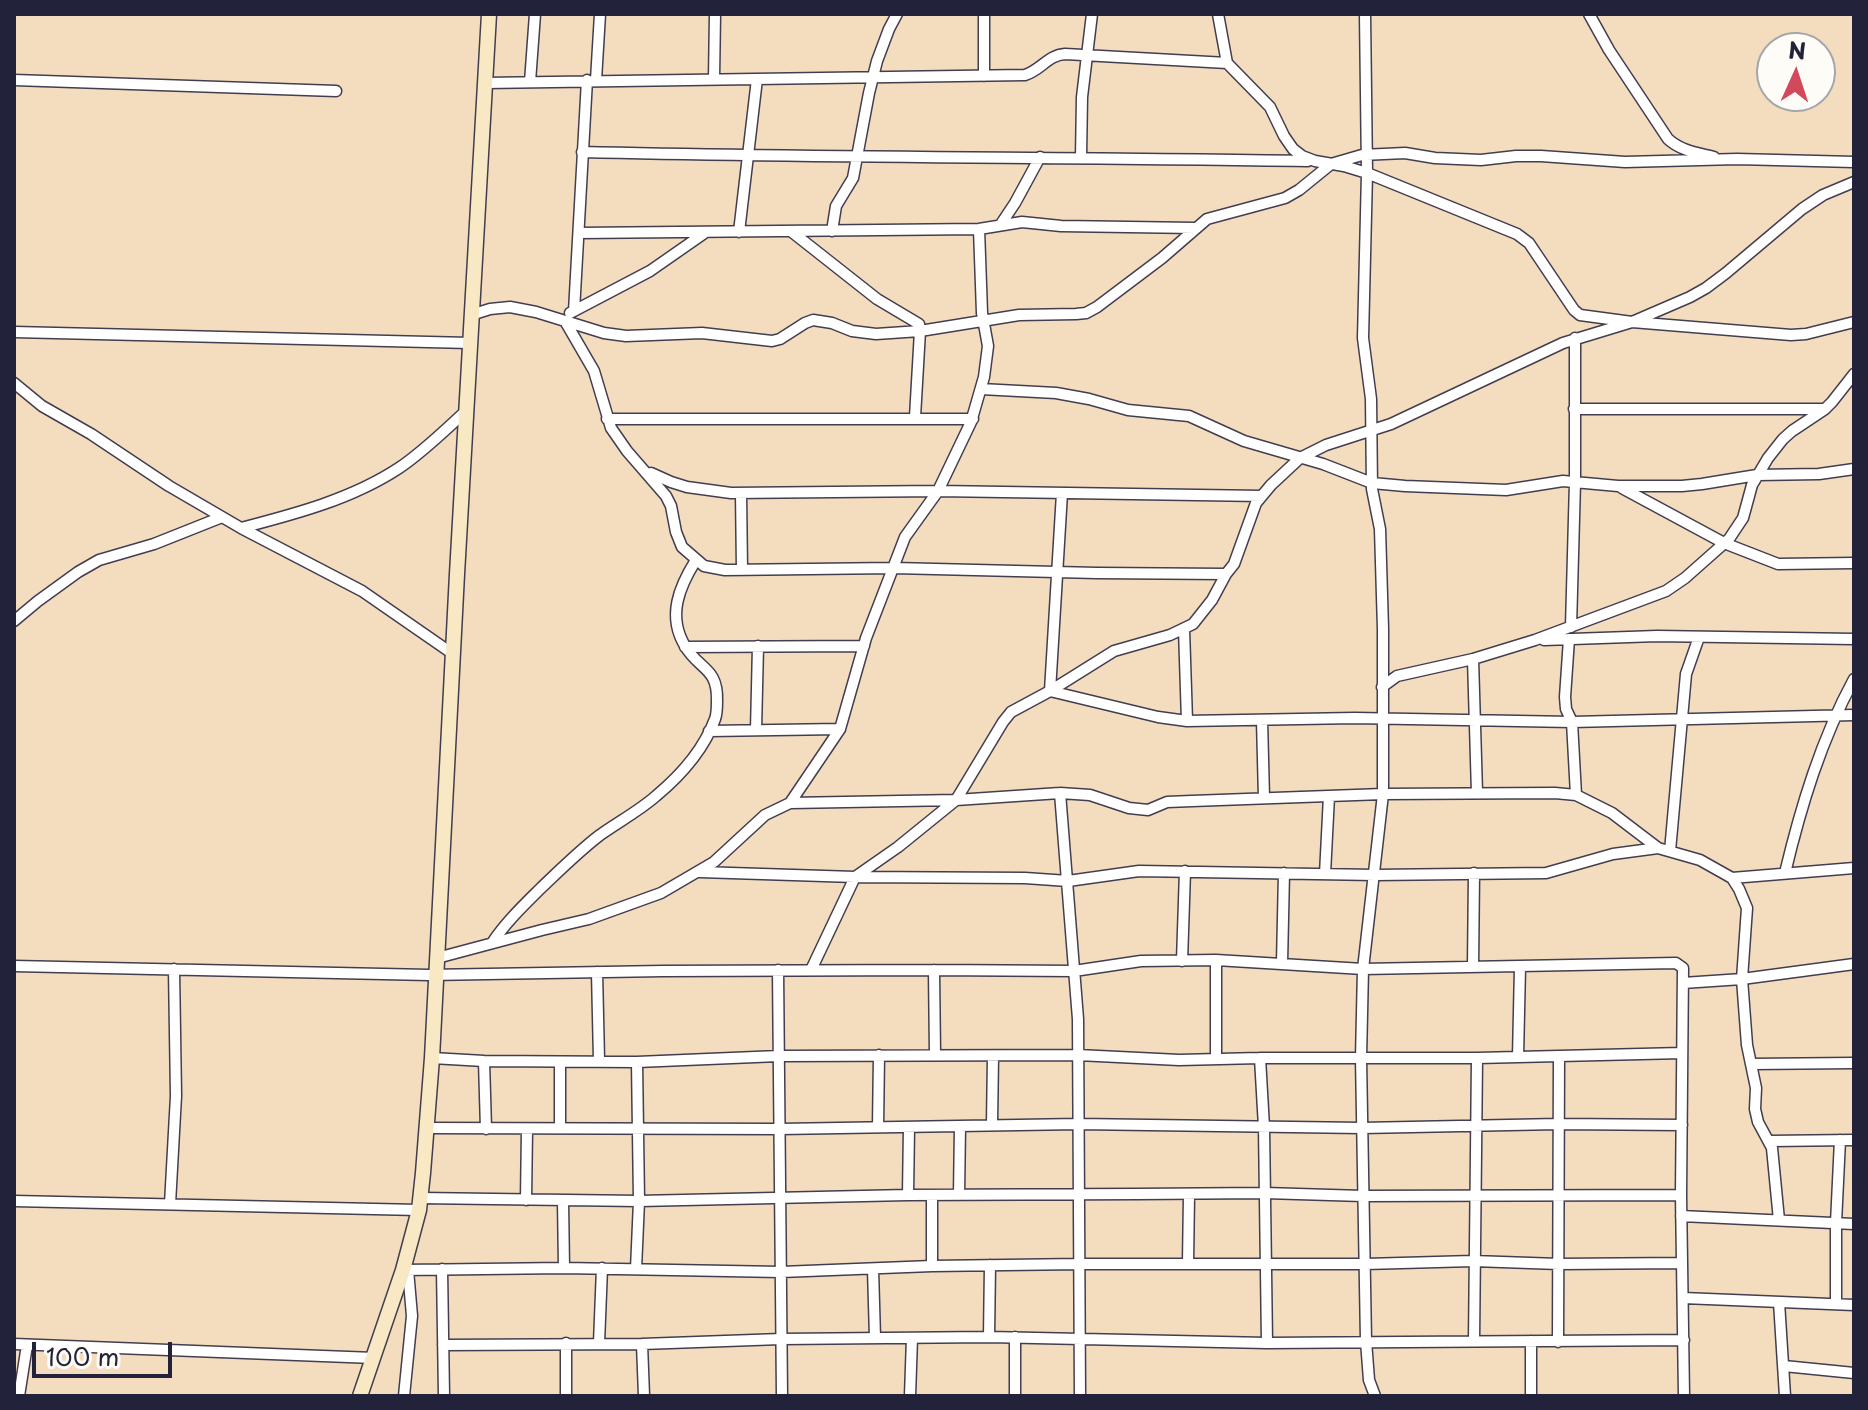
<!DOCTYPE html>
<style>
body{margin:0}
#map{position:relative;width:1868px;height:1410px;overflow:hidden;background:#f4ddbf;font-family:"Playpen Sans",sans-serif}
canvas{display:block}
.frame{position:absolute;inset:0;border:16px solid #22223b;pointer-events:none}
.north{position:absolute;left:1756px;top:32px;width:80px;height:80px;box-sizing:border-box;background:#fdfcf7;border:2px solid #a5a5ac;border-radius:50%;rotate:3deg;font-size:22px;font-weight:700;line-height:32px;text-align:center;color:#22223b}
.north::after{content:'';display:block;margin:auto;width:28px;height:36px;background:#d1495b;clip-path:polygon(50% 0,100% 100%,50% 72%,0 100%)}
.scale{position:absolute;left:32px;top:1342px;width:140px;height:36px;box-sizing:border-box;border:4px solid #22223b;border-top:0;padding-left:10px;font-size:24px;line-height:28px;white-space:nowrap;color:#22223b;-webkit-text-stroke:6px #fdfcf7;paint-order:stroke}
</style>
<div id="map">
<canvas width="1868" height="1410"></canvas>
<div class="frame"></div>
<div class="north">N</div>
<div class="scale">100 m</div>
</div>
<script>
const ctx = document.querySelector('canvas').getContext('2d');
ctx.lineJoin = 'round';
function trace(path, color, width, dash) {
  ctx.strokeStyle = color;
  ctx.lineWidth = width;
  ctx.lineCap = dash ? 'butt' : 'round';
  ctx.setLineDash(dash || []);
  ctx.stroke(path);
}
const street = new Path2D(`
 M1218 14 1227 63 1270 107 1284 136 1293 149 1302 156 1315 161 1344 166 1367 173 1517 234 1529 243 1574 310 1580 315 1632 322 1791 335 1806 334 1854 322
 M1365 14 1367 173 1363 338 1371 399 1372 489 1380 529 1383 629V794L1363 969 1361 1058 1366 1341 1369 1380 1375 1396
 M1589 14 1609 50 1668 139C1681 151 1698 153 1714 157
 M984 76V14
 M714 79 715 14
 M14 80 336 91
 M596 80 600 14
 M530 82 535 14
 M485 83 1025 75C1041 70 1048 55 1065 54L1227 63
 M582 152C824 158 1066 157 1308 161
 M1081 157 1082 97 1092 14
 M1001 224 1015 203 1040 157
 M832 231 836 206 853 178 869 93 877 61 889 29 897 14
 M739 232 757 79
 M792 232 877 299 919 324 920 331 915 417
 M579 233 979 229 1022 222 1061 226 1195 228
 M574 311 587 80
 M570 313 650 271 706 232
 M471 315 490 309 510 307 536 312 604 333 626 336 702 333 772 341 780 339 805 323 813 320 832 323 852 331 876 334 920 331 1019 315 1076 314 1086 313 1097 307 1162 258 1207 219 1285 198 1299 190 1331 164 1362 155 1405 153 1435 158 1481 160 1516 156H1541L1625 162 1737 159 1854 162
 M565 321 594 371 611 428 627 451 666 496 671 506 676 532 682 547 704 566 725 570 894 568 1097 573 1226 574
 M14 332 470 343
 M14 383 42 406 91 434 169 486 241 528 362 591 453 654
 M981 389 1056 393 1089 399 1128 410 1189 416 1244 441 1323 464 1372 483 1405 486 1506 490 1563 481 1618 486H1682L1702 484 1757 475 1819 474 1854 469
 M1574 409H1824
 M607 419H973
 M651 473 671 482 687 487 731 493 938 491 1262 496
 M1622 488 1724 543 1778 564 1854 563
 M741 493 742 570
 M1062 493 1050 691 1158 717 1187 721 1355 718 1572 722 1854 715
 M241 528C295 514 352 499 399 468 423 452 444 431 466 411
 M14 621 38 601 78 572 99 560 154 544 222 517
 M1571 627 1575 482V338
 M1184 629 1187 721
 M1569 639 1565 697 1566 709 1572 722 1576 795
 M1544 640 1657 636 1854 639
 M685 647 864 646
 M1473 659 1477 793
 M1382 687 1397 676 1473 659 1535 640 1666 591 1685 578 1729 539 1743 518 1752 485 1768 458 1783 439 1792 431 1825 409 1832 402 1854 374
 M1262 720 1264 798
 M756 730 758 646
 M709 731 840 729
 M1060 793 1078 1019 1080 1396
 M790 803 840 729 866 638 905 537 938 491 971 422 984 377 988 346 982 313 979 229
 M1670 851 1686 674 1699 637
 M700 872 855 877 1025 878 1068 881 1139 871 1375 875 1546 873 1613 854 1658 848 1700 860 1732 878 1739 889 1747 908 1742 979 1854 964
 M1785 873C1801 806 1821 740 1854 679
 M1325 874 1329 796
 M1732 878 1854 868
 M492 943C506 922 523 906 541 888 560 870 579 851 600 835 618 822 639 811 656 796 680 776 704 749 715 719 717 714 717 707 717 701 718 667 699 670 685 646 667 616 679 587 696 560
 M437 958 542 930 589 919 661 893 714 862 765 815 790 803 956 800 1060 793 1090 795 1129 808 1148 810 1167 802 1192 801 1383 794 1555 793 1576 795 1612 813 1658 848
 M1216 960V1059
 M1182 961 1185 871
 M1282 963 1284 873
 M14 966 429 975 663 971 934 970 1074 971 1141 961 1216 960 1363 969 1676 963 1683 968 1681 1195 1684 1396
 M1473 967 1474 873
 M778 970 782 1396
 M811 970 855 877 898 847 956 800 1003 722 1011 712 1050 691 1114 651 1170 635 1193 624 1212 600 1226 574 1234 564 1256 503 1271 485 1300 458 1326 445 1391 424 1563 343 1632 322 1690 297 1706 288 1726 273 1802 209 1823 195 1854 182
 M934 970 935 1055
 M597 972 599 1060
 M1683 983 1742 979 1747 1045 1756 1088 1755 1109 1758 1122 1772 1148 1779 1220
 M1518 1057 1520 967
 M432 1058 484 1061 637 1062 779 1056 1078 1055 1179 1060 1260 1058H1477L1682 1053
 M1260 1058 1264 1127 1267 1343
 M484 1061 486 1129
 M560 1062V1128
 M1751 1064 1854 1063
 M992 1124 993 1056
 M878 1127 879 1055
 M426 1128 780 1129 1078 1124 1362 1128 1558 1124 1682 1125
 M1769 1141 1854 1140
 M908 1195 909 1127
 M959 1195 960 1126
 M420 1198 639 1201 908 1195 1137 1194 1265 1193 1363 1196 1681 1195
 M526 1200 527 1129
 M14 1201 419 1210
 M563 1201 564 1268
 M170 1204 176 1096 174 969
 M1681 1216 1854 1224
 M1188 1263 1189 1195
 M932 1266V1196
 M442 1269 444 1396
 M636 1269 639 1201 637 1062
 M873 1269 875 1338
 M403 1270 564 1268 781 1272 932 1266 1080 1264H1365L1473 1261 1559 1264 1682 1263
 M1683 1298 1854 1305
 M1779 1302 1785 1396
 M1836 1304V1223L1840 1140
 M989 1337 990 1265
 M1015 1337V1396
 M1474 1341 1477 1058
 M1558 1342 1559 1056
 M566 1343V1396
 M599 1343 602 1268
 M14 1344 374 1358
 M642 1344 644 1396
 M443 1345 642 1344 781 1339 989 1337 1267 1343 1684 1340
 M1784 1366 1854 1373
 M19 1396 27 1345
 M404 1396 412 1316 408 1270
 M910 1396 912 1338
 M1531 1396V1341`);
const secondary = new Path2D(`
 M360 1396 403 1270 419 1210 423 1173 432 1058 457 574 489 14`);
trace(street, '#423e4f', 13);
trace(secondary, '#423e4f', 17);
trace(street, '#fff', 10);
trace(secondary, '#f8e8c3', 14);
</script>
